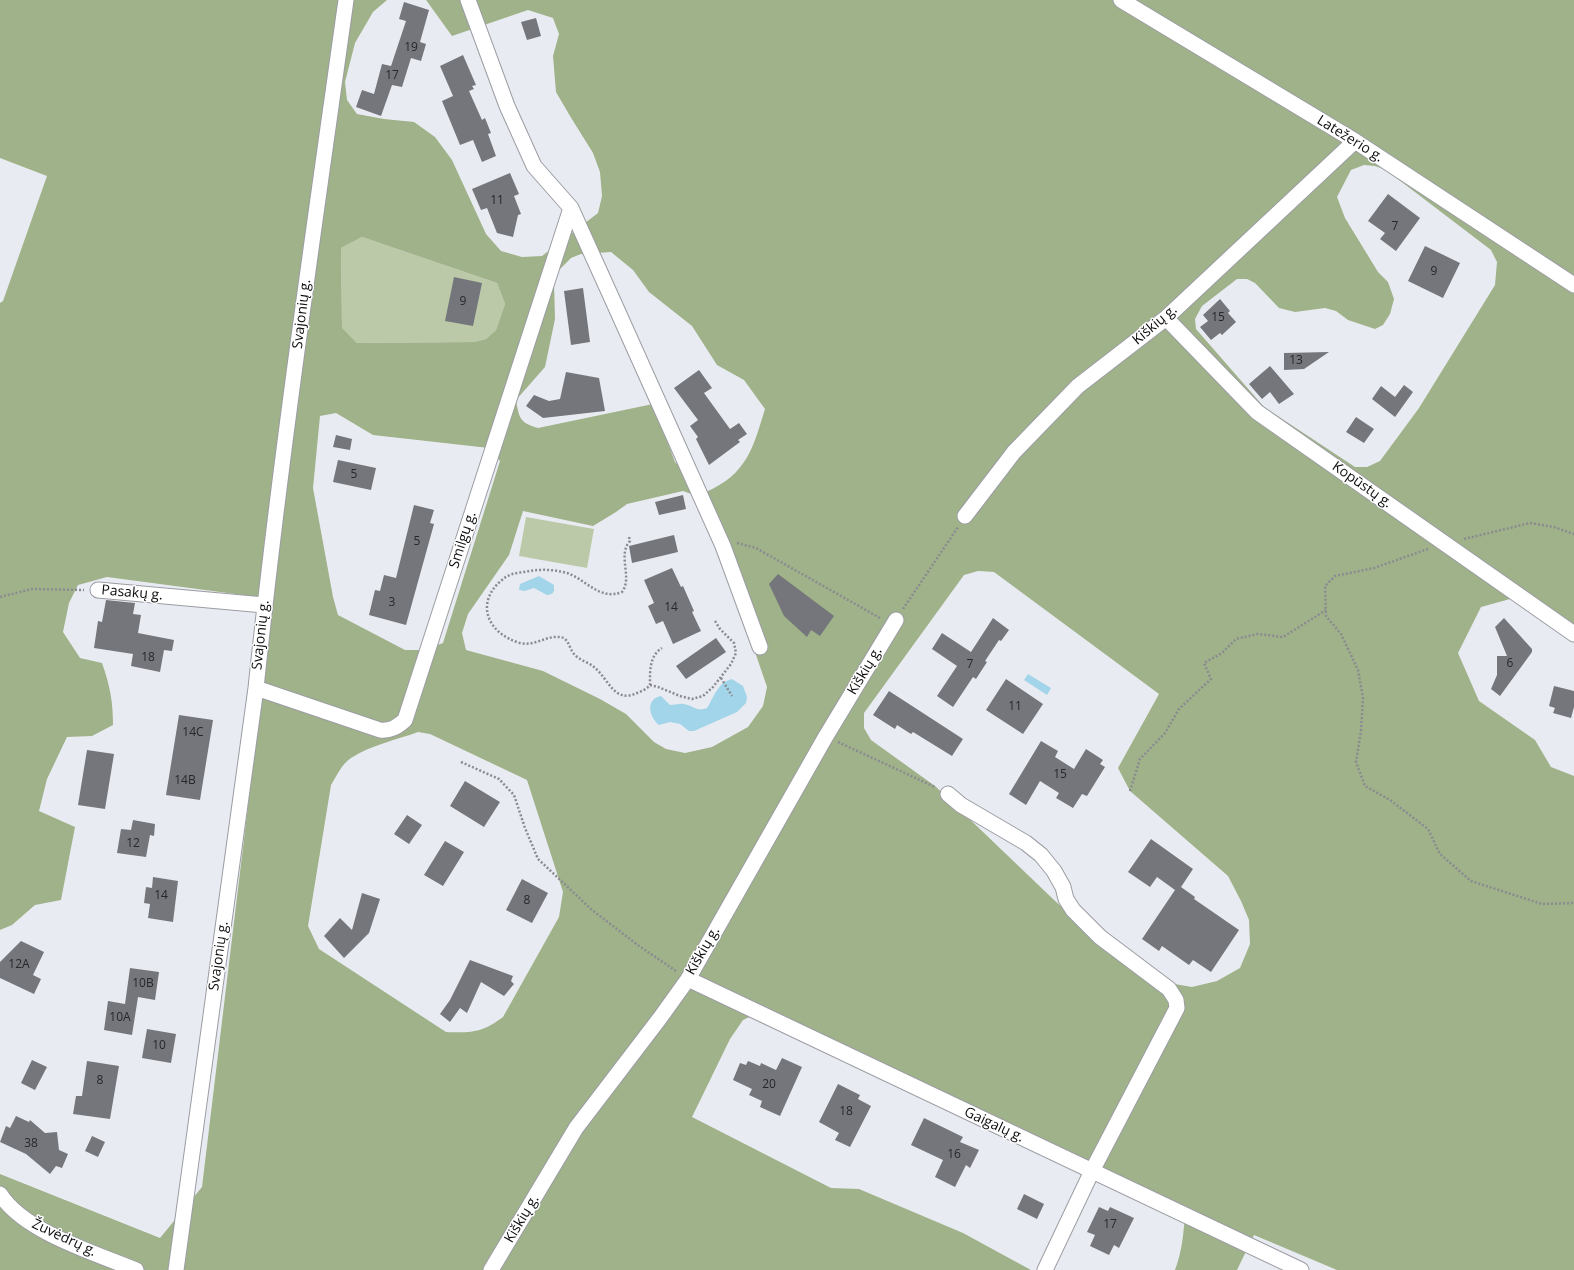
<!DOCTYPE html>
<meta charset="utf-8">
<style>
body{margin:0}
canvas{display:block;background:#e9ebf2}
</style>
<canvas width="1574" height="1270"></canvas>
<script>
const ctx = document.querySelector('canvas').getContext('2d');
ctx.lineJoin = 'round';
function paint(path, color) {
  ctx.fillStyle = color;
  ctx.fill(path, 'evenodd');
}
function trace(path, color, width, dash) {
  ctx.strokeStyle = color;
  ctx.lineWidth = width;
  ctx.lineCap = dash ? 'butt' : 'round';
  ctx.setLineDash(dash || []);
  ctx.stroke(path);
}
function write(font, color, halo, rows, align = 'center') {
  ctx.font = font + ' "Open Sans",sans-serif';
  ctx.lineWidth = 3;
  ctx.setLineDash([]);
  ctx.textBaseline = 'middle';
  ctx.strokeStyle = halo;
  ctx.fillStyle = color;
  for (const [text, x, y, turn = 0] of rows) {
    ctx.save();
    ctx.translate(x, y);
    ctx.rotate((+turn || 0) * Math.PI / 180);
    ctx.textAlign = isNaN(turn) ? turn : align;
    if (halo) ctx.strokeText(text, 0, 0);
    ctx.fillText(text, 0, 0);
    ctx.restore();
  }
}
paint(new Path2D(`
 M362 237 497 283 505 304 496 330 486 339 474 342 357 343 342 329 341 248Z
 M526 517 594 529 587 568 519 556Z`), '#bbc9a8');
paint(new Path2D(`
 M0 0H387L373 12 355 43 345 82 347 100 357 114 384 119 414 122 435 137 452 160 486 234 501 251 522 257 542 256 598 213 602 196 600 172 593 153 570 116 556 92 553 56 559 34 553 18 528 10 452 36 426 0H1574V628L1558 617 1510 599 1481 607 1458 653 1479 701 1535 740 1551 767 1574 776V1270H1337L1254 1235 1237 1270H1175C1182 1252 1184 1231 1185 1212L768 1008 743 1020 730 1039 692 1117 831 1188 859 1189 963 1233 1031 1270H0V1174L160 1238 202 1187 273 599 107 577 78 585 69 603 63 632 80 658 102 663C110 686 113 701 113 725L92 736 67 737 47 779 39 811 75 827 61 900 35 905 12 925 0 930V303L3 301 47 176 0 158ZM1364 165 1375 166 1386 170 1491 250 1497 262 1495 285 1419 408 1380 461 1367 467H1355L1264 407 1196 329 1195 319 1202 306 1237 279H1247L1255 283 1279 308 1295 312 1325 308 1336 311 1348 320 1375 329 1383 325 1390 314 1394 299 1388 282 1378 272 1345 218 1337 197 1351 170ZM362 237 497 283 505 304 496 330 486 339 474 342 357 343 342 328 341 248ZM611 252 633 270 649 292 692 326 717 365 744 380 765 409C753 448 747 474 706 492L675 462 653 404 538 428C520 423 519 418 516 400L545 367 555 319 554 282 558 271 571 258 581 254ZM336 413 373 435 489 448 500 461 443 643 423 650H405L338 615 333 597 313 488 320 416ZM683 491 694 495 728 573 767 687 763 706 748 727 712 747 685 753 666 749 654 742 626 714 600 699 543 671 466 650 462 633 468 614 509 555 523 511 593 526 616 512 627 504ZM978 571 994 572 1159 694 1118 768 1130 791 1228 876 1241 901 1249 920 1250 944 1240 968 1217 981 1192 987 1163 982 1131 970 1053 899 935 786 871 740 864 728V713L964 575ZM418 732 430 734 527 780 563 892 559 917 503 1017C482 1033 471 1033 446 1032L319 949 308 926 331 785C337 775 342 764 351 758 371 745 396 740 418 732Z`), '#a0b289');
paint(new Path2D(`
 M539 576 554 585V591L552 594 547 595 534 588 525 591 519 590 520 584Z
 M1028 674 1051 688 1047 695 1024 680Z
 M732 679 743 686 747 697 746 703 737 712 694 731H689L680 724 670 722 659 725C649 717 645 699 661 696L670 705C675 705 680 703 684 704 694 706 697 712 707 708 714 697 718 682 732 679Z`), '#a2d5e9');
paint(new Path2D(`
 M404 2 429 10 420 42 426 44 421 61 411 58 402 87 392 85 381 116 356 107 362 90 374 94 382 64 391 66 406 21 399 19Z
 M536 18 541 36 527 40 521 22Z
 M463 55 476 85 472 86 474 89 469 91 482 120 485 118 491 133 488 134 496 156 482 162 473 140 460 145 442 101 453 96 440 66Z
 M510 173 519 194 514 196 521 214 518 215 513 237 497 233 487 208 481 210 472 189Z
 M1388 194 1420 218 1396 251 1380 239 1385 233 1368 221Z
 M1425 246 1460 263 1443 298 1408 281Z
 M454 277 482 283 473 326 445 321Z
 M583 288 590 342 571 345 564 291Z
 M1220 299 1230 311 1228 313 1236 322 1222 335 1220 333 1211 340 1200 327 1208 321 1203 315Z
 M1329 352 1304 369 1284 370V353Z
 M1270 366 1294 394 1279 404 1270 392 1262 399 1249 384Z
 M699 370 712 388 704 393 730 429 739 423 747 434 738 440 740 442 709 465 696 439 698 437 690 426 698 420 674 388Z
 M566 372 599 378 605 411 543 418 526 406 534 395 549 401 560 399Z
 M1404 385 1413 392 1395 417 1372 399 1381 386 1395 397Z
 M1356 417 1374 429 1364 443 1346 432Z
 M336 435 352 439 350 450 333 447Z
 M338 460 376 468 371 490 333 482Z
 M683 495 686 509 659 515 655 502Z
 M414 505 434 510 430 523 434 524 406 625 369 615 375 590 380 591 384 575 396 578Z
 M674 535 678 552 632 563 629 546Z
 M672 568 681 587 683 586 694 611 692 612 701 631 673 644 663 621 656 624 648 606 654 603 644 580Z
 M778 574 834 616 820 636 811 630 807 637 784 616 769 584Z
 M106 600 135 603 133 614 141 615 138 633 174 640 172 651 164 650 160 672 131 666 133 654 94 648 98 621 102 622Z
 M993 618 1009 630 1001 641 999 640 985 661 987 662 976 679 973 677 953 707 937 696 957 666 932 649 942 633 971 652Z
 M1504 618 1532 649V652L1500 696 1491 689 1497 675V656H1507L1495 627Z
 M716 638 726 652 686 679 676 666Z
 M1006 679 1043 704 1023 734 986 710Z
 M1554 686 1574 691V707L1571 718 1553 713 1555 708 1549 706Z
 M889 691 963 739 952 756 913 732 911 734 897 725 895 729 873 715Z
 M179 715 213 720 200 800 166 795Z
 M1041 741 1058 751 1055 757 1074 769 1086 749 1103 760 1100 764 1105 767 1087 796 1082 794 1073 808 1056 798 1059 793 1040 781 1026 805 1009 794Z
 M87 750 114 754 105 809 78 805Z
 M465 781 500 802 484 827 450 806Z
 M407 815 422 825 409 844 394 834Z
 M133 820 155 824 154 836 150 835 146 857 117 853 121 829 131 830Z
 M1151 839 1193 869 1181 887 1195 897 1194 899 1239 930 1211 972 1193 960 1189 965 1162 946 1159 951 1142 939 1175 890 1157 877 1150 887 1128 872Z
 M445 841 464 852 443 886 424 875Z
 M153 877 178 881 173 922 148 918 150 904 144 903 146 887 152 888Z
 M522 879 548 893 532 923 506 910Z
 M362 893 380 899 369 933 344 958 324 936 340 918 352 930Z
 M21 941 44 952 33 975 41 979 34 994 0 978V962Z
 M470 960 513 976 511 981 514 984 504 996 481 982 467 1013 460 1008 450 1022 440 1014 450 1000Z
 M130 968 159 972 155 1000 138 997 132 1035 104 1030 108 1001 125 1004Z
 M147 1029 176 1034 171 1063 142 1058Z
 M782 1058 802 1067 780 1116 760 1107 762 1101 749 1095 752 1089 733 1080 740 1063 746 1065 748 1061 760 1066 761 1063 776 1070Z
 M32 1060 47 1067 35 1090 21 1083Z
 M87 1061 119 1066 110 1119 73 1114 76 1096H82Z
 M838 1084 860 1095 858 1099 871 1106 850 1147 835 1140 839 1133 819 1122Z
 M16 1116 29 1122 30 1120 45 1133 57 1132 59 1150 68 1154 62 1168 56 1166 50 1174 26 1154 0 1142 6 1126 10 1128Z
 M924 1118 963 1137 960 1142 979 1150 970 1168 966 1165 955 1187 935 1177 943 1160 911 1145Z
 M92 1136 105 1142 98 1157 85 1151Z
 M1024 1194 1044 1204 1037 1219 1017 1209Z
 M1099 1207 1108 1211 1110 1207 1134 1218 1119 1248 1114 1245 1109 1255 1090 1246 1095 1235 1087 1232Z`), '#74767b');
const minor = new Path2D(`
 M468 0 507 106 534 166 571 208 618 312 723 546 760 647
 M1121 0 1355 141 1574 285
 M1166 318 1257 412 1574 634
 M965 516 1014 452 1078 386 1166 318 1355 141
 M98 590 264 605
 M256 688 380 730C391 731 397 727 405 720L571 208
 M948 794 961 805 1026 843 1041 855 1054 871 1063 887 1066 899 1073 910 1100 937 1169 989 1176 1000 1177 1008 1092 1171 1045 1270
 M688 979 1301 1270
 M0 1194C24 1232 95 1253 136 1270
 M176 1270 256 688C280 458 314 229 346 0
 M491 1270 576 1128 660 1018 688 979 826 736 896 620`);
trace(minor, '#9b9da3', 17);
trace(new Path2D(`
 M629 537 630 541C617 555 633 578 622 592 599 601 586 579 567 573 553 569 538 569 524 572 516 573 508 574 502 580 474 603 488 634 520 643 536 647 548 633 564 638 569 642 570 649 574 654 579 660 588 662 594 667 609 679 614 704 637 693 642 691 647 689 650 685 650 672 649 656 662 648
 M1464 539 1530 523 1554 527 1574 534
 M737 543 756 548 880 618
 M1428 549 1374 568 1335 576 1325 586 1326 616 1341 634 1358 670 1363 698 1361 731 1356 762 1365 786 1390 800 1428 829 1440 854 1471 881 1542 904 1574 903
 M0 597 32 589 84 590
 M903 609 958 527
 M721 678 732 696
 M650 685 658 687 680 696 692 699 703 696 713 687 731 664 736 653 734 643 720 629 715 621
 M838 742 935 787
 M461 762 499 779 514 795 525 828 538 859 592 910 639 946 676 971
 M1130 791 1140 759 1165 733 1179 709 1211 679 1204 663 1222 653 1236 639 1257 634 1283 637 1326 610`), '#8a8b90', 2.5, [2, 2]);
trace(minor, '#fff', 15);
write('12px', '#27272a', null, [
 ["19",411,48],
 ["17",392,76],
 ["11",497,201],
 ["7",1395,227],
 ["9",1434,272],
 ["9",463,302],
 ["15",1218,318],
 ["13",1296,361],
 ["5",354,475],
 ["5",417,542],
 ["3",392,603],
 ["14",671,608],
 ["18",148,658],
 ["6",1510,664],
 ["7",970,665],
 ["11",1015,707],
 ["14C",193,733],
 ["15",1060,775],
 ["14B",185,781],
 ["12",133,844],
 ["14",161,896],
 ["8",527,901],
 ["12A",19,965],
 ["10B",143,984],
 ["10A",120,1018],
 ["10",159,1046],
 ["8",100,1081],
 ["20",769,1085],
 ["18",846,1112],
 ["38",31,1144],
 ["16",954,1155],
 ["17",1110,1225]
]);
write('14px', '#0d0d0f', '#fff', [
 ["Latežerio g.",1350,139,32],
 ["Svajonių g.",302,314,-83],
 ["Kiškių g.",1155,325,-40],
 ["Kopūstų g.",1362,485,35],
 ["Smilgų g.",463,540,-72],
 ["Pasakų g.",132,593,5],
 ["Svajonių g.",261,635,-84],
 ["Kiškių g.",865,671,-59],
 ["Kiškių g.",703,951,-60],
 ["Svajonių g.",219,956,-82],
 ["Gaigalų g.",994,1125,25],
 ["Kiškių g.",522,1219,-59],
 ["Žuvėdrų g.",64,1238,25]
]);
</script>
